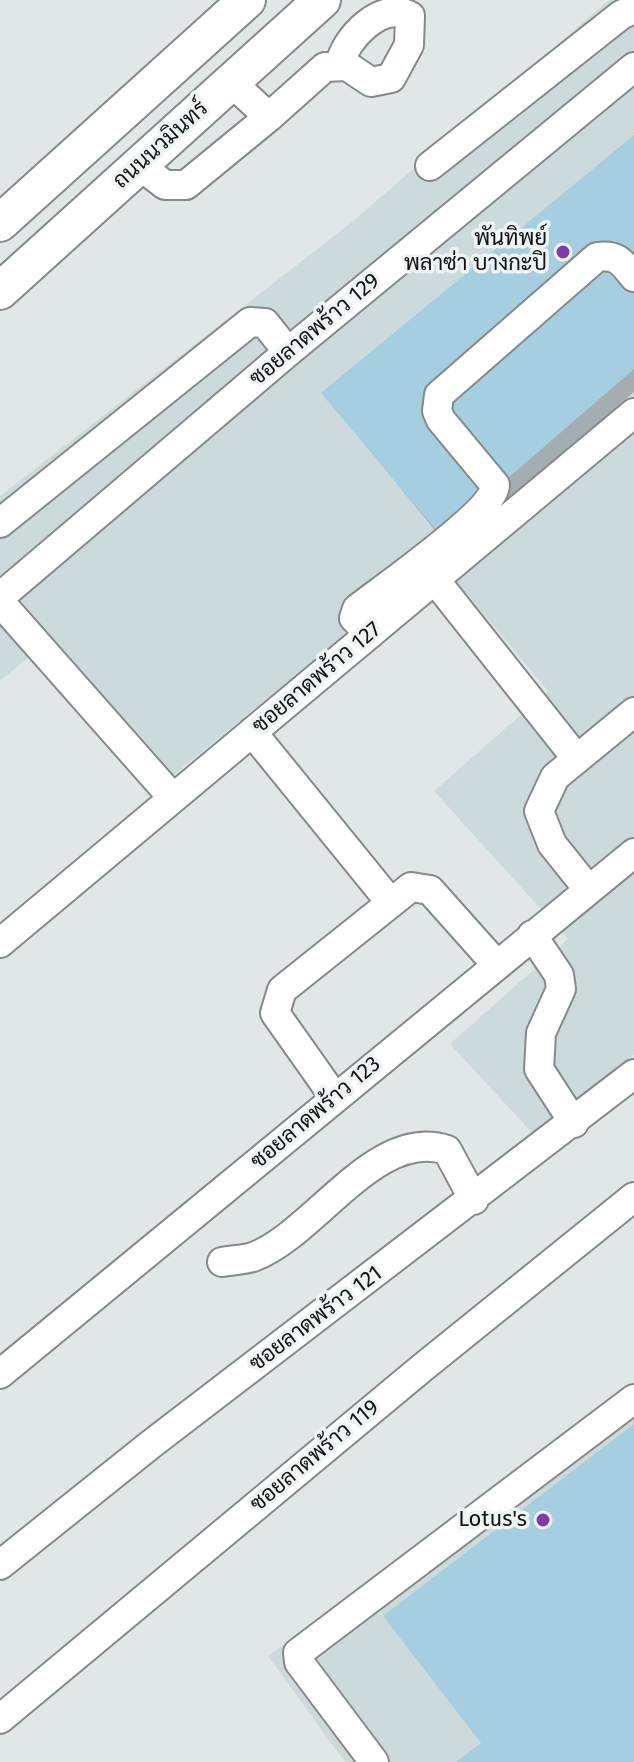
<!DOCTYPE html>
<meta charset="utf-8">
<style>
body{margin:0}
canvas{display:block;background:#e1e6e6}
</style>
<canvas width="634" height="1762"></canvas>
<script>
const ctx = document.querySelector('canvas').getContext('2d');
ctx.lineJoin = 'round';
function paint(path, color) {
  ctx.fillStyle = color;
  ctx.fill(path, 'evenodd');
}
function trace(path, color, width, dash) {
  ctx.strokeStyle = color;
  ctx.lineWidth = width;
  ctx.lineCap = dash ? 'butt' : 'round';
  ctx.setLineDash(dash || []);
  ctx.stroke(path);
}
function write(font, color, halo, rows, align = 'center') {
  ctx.font = font + ' "Fira Sans",Sarabun,sans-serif';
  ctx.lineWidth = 7;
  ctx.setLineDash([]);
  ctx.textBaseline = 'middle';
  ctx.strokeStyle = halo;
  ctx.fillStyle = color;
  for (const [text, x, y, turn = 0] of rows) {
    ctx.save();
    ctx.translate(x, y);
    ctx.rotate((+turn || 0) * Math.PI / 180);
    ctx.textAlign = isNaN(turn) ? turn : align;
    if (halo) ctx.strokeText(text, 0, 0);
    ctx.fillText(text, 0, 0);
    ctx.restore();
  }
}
paint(new Path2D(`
 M609 0H634V1055L536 1137 450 1044 568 939 434 791 548 691 438 559 149 795 31 655 0 681V496L352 222Z
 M634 1383V1762H345L268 1656Z`), '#cddadc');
paint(new Path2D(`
 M634 137V392L451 550 324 394Z`), '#0003');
paint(new Path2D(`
 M634 135V369L441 536 321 393Z
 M634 1424V1762H456L481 1743 383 1616Z`), '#a5cfe0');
const minor = new Path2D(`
 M269 117 325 67 347 66 371 82 391 78 409 45 410 16C382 0 344 39 340 65
 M139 165 165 185H186L269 117 231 82
 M430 166 621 15 634 9
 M0 523 250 322 265 323 288 352
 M435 580 577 759
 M0 597 288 352 634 67
 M0 602 173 798
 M370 634 354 618 357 609C382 589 494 512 495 485L441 420 437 411 439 395 597 257C617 254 622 262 634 277
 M252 732 391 903 282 990 275 1013 335 1098
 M588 889 552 844 539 811 555 777 634 712
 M391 903 411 887 430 890 496 964
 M532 935 559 975 561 989 541 1033 539 1069 574 1123
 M0 943 634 413
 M222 1262C232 1260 244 1260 253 1257 314 1235 376 1126 447 1150L474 1200
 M0 1374 634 853
 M0 1565 150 1445 634 1074
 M0 1719 422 1368 634 1197
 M374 1762 299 1662 298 1653 634 1399`);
const major = new Path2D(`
 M0 223 247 0
 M0 291 322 0`);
trace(minor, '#858989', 32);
trace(major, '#858989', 40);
trace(minor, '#fff', 28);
trace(major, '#fff', 36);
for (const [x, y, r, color] of [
 [563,252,8,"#813baf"],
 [543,1520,8,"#813baf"]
]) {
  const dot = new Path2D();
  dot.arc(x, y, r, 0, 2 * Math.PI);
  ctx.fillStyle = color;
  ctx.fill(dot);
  trace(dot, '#eef3f3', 3);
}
write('22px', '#121414', '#eef3f3', [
 ["ถนนนวมินทร์",161,145,-42],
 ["ซอยลาดพร้าว 129",315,330,-40],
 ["ซอยลาดพร้าว 127",317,678,-40],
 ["ซอยลาดพร้าว 123",316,1113,-40],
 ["ซอยลาดพร้าว 121",316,1319,-37],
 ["ซอยลาดพร้าว 119",315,1456,-40]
]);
write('22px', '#121414', '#eef3f3', [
 ["พันทิพย์",547,239],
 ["พลาซ่า บางกะปิ",547,264],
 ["Lotus's",527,1520]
], 'right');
</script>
